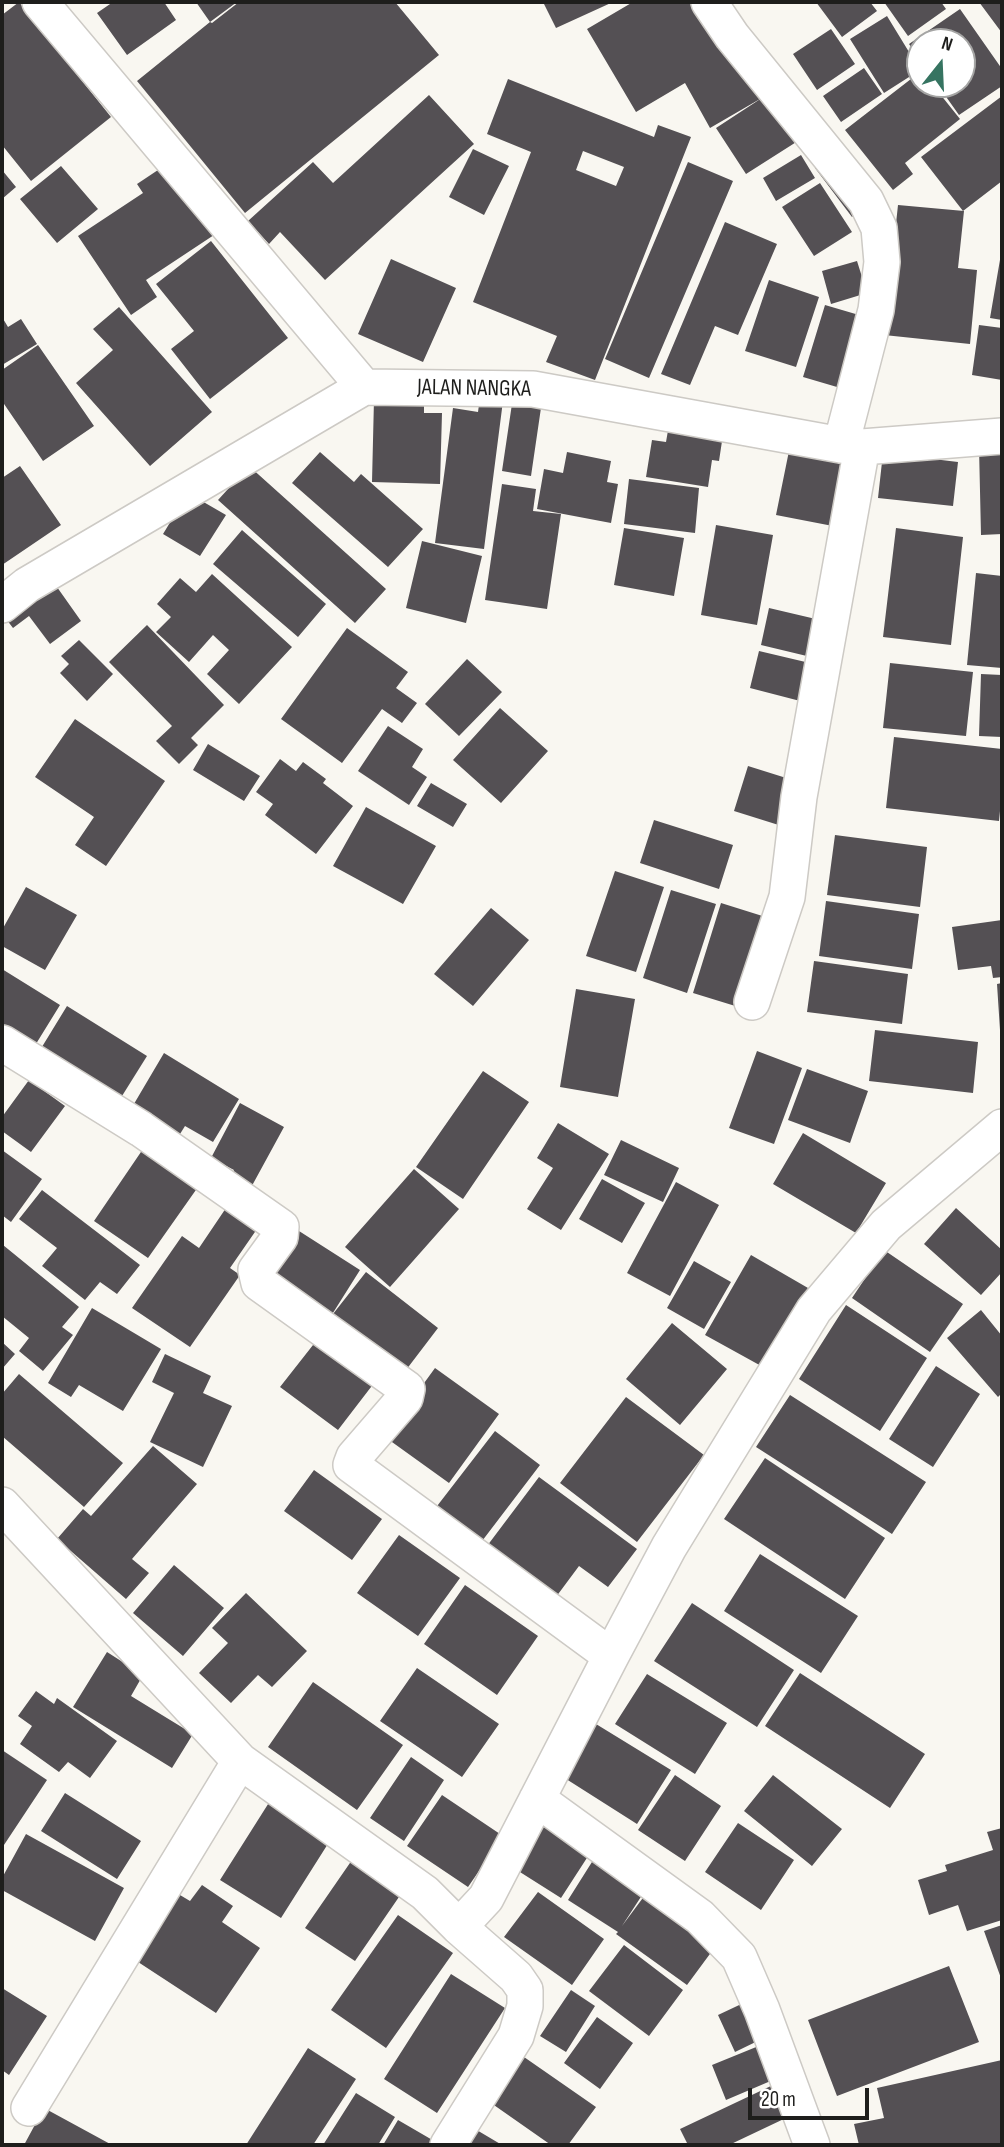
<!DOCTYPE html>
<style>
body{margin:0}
#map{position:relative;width:1004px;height:2147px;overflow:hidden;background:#f9f7f1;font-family:"Sofia Sans Condensed",sans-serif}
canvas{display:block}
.frame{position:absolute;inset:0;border:4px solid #1e1e1c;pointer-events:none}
.north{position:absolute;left:906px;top:28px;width:70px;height:70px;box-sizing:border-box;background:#fff;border:2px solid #a5a5a4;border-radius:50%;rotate:18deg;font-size:19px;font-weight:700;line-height:28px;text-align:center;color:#1e1e1c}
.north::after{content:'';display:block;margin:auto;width:24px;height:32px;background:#367461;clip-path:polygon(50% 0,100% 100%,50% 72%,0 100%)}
.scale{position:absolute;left:748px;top:2088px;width:121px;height:32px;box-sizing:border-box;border:4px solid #1e1e1c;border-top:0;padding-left:9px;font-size:21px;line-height:24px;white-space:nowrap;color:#1e1e1c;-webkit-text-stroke:5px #fff;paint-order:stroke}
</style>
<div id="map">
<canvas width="1004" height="2147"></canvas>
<div class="frame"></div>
<div class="north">N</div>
<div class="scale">20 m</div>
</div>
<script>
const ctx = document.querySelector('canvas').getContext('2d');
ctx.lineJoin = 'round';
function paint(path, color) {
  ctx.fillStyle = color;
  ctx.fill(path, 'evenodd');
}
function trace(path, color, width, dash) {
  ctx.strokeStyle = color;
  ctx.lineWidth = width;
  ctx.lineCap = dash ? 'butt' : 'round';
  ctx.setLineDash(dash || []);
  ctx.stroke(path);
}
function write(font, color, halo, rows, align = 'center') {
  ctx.font = font + ' "Sofia Sans Condensed",sans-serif';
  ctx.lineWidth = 7;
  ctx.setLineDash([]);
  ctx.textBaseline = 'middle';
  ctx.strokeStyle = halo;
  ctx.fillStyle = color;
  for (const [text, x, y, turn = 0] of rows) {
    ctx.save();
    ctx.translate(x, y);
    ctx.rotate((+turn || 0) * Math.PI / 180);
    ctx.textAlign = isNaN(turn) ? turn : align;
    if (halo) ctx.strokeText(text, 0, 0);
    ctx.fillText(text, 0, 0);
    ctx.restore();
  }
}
paint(new Path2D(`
 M19 2 111 117 31 181 2 145V15Z
 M113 2H164L176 20 127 55 97 13Z
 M196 2H237L210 22Z
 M239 2H395L439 55 245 213 137 81 210 22 212 23Z
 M543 2H613L556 28Z
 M633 2H703L760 99 710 128 685 83 636 112 587 29Z
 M816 2H870L877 11 842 37Z
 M884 2H941L946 9 908 36Z
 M979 2H1002V33Z
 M960 9 1002 69V86L959 115 937 84H962V42H920V60L909 44Z
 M887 16 920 70 884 93 850 39Z
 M831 29 855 64 817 90 793 54Z
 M864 68 882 94 841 122 823 96Z
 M920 72V84H932L960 119 905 163 913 174 893 190 845 130Z
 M508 79 654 137 658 125 691 137 595 380 546 362 557 336 473 302 531 152 487 134ZM583 151 624 167 616 186 576 170Z
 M771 92 801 139 746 174 716 128Z
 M429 95 474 144 325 280 280 232 269 244 248 221 313 162 333 183Z
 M1002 96V181L963 211 921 157Z
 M473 149 509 166 484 215 449 197Z
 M801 155 815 178 776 201 763 178Z
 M828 159 865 207 852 217 815 168Z
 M688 162 733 181 649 378 605 359Z
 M167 164 214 235 146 280 157 297 131 315 78 236 143 193 137 184Z
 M61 166 98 209 57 243 20 199Z
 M2 170 16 187 2 199Z
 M820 183 852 232 814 256 782 207Z
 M898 205 964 211 958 268 977 270 970 344 884 335Z
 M725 222 777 244 738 335 715 326 690 385 661 374Z
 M211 241 288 338 210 399 171 349 194 331 156 284Z
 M1001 254H1002V320L990 318Z
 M391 259 456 288 423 362 358 334Z
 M857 261 867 293 831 304 822 271Z
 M769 280 819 297 796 367 745 351Z
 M825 305 859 315 837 387 803 377Z
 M119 307 212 412 150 466 76 383 113 350 93 329Z
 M2 317 8 327 21 319 37 344 2 365Z
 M979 325 1002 328V380L972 375Z
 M38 345 94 426 43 461 2 401V370Z
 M481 390 504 393 484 549 435 543 453 408 478 412Z
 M513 397 542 401 531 476 502 471Z
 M374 399 424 400V413H442L440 484 372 482Z
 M670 419 724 428 719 461 712 460 708 487 646 477 652 440 666 442Z
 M790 446 851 458 838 527 776 515Z
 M979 447H1002V534L981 535Z
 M320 452 354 482 361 474 423 529 388 567 292 483Z
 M567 452 611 461 607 482 618 484 611 523 537 509 544 469 563 473Z
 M883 453 958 462 953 506 878 498Z
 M20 466 61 525 2 565V478Z
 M249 466 386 589 355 623 218 500Z
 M629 479 699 488 695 533 624 524Z
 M502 484 536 489 533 511 561 514 547 609 485 600Z
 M188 493 226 515 200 556 163 534Z
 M716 525 773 535 757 625 701 615Z
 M624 528 684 538 674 596 614 585Z
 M896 528 963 537 951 645 883 637Z
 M242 530 326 604 298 637 213 564Z
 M422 541 482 556 466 623 406 608Z
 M976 573 1002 576V668L967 665Z
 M212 574 292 647 239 704 207 674 229 650 213 635 189 662 156 632 171 617 157 604 180 578 196 592Z
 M52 580 81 621 50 644 29 616 13 628 3 615Z
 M769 608 820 620 811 657 761 645Z
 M147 625 224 705 191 738 198 745 179 764 156 741 172 726 109 662Z
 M347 628 408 672 396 688 417 703 402 723 382 709 342 763 281 719Z
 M79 640 113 674 87 701 60 673 69 664 61 656Z
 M759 651 814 664 804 702 750 688Z
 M467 659 502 692 459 736 425 704Z
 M890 663 973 672 966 736 883 728Z
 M981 674 1002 675V737L979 736Z
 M500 708 548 751 501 803 453 760Z
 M75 719 165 781 106 866 75 845 94 817 35 777Z
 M388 726 423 749 412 767 427 777 409 805 358 771Z
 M894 737 1002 749V791L999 821 886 808Z
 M208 744 260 776 244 801 193 770Z
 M280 759 296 771 303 762 326 779 323 783 353 806 316 854 265 815 273 804 256 792Z
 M748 766 799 782 785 827 734 811Z
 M431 783 467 804 453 827 417 806Z
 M366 807 436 846 403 904 333 866Z
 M654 820 733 845 719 889 640 863Z
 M835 835 927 847 920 907 827 895Z
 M615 871 664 887 636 972 586 956Z
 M26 887 77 915 45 970 2 946V930Z
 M671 890 716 904 687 993 643 978Z
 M826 901 919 914 912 969 819 956Z
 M721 903 772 919 745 1009 693 993Z
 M491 908 529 940 473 1006 434 974Z
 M1002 920V977L993 978 991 966 958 970 952 927Z
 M814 961 908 974 902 1024 807 1012Z
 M2 969 60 1005 31 1052 2 1034Z
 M1002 983V1030H1000L997 984Z
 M576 989 635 999 618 1097 560 1087Z
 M67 1006 147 1056 117 1104 37 1055Z
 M875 1030 978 1042 973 1093 869 1081Z
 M757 1051 802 1068 774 1144 729 1128Z
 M164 1053 239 1099 213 1142 185 1126 175 1142 128 1114Z
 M807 1069 868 1091 850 1143 788 1120Z
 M483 1071 529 1102 463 1199 416 1167Z
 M29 1080 65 1106 31 1152 2 1131V1117Z
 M240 1103 284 1127 248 1193 228 1183 234 1170 211 1158Z
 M558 1123 609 1154 561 1230 527 1209 553 1168 537 1158Z
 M803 1133 886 1183 856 1233 773 1184Z
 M621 1140 679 1168 663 1202 604 1175Z
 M143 1149 198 1187 148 1258 94 1221Z
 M2 1150 42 1179 11 1222 2 1215Z
 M414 1169 459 1209 390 1287 345 1247Z
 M602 1179 645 1203 622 1243 579 1219Z
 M676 1182 719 1205 670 1296 627 1273Z
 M42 1190 140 1265 117 1294 100 1282 85 1300 42 1266 57 1248 19 1219Z
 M226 1208 257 1229 230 1268 240 1275 190 1347 132 1308 182 1236 199 1248Z
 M956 1208 1002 1250V1272L981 1295 924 1244Z
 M299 1231 360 1270 331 1316 269 1278Z
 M3 1245 79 1307 62 1327 73 1335 43 1371 19 1351 29 1338 2 1316Z
 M884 1250 963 1304 930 1352 852 1298Z
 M751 1255 808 1288 763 1367 705 1335Z
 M694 1261 731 1282 704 1329 667 1308Z
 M366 1272 438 1328 406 1370 333 1314Z
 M846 1305 927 1358 880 1431 799 1379Z
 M92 1308 161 1349 123 1411 79 1385 71 1397 48 1383Z
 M981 1310 1002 1336V1393L998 1397 947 1338Z
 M672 1323 727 1369 680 1425 626 1379Z
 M324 1331 381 1374 338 1430 280 1387Z
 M2 1342 15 1354 2 1369Z
 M165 1354 211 1376 203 1393 232 1406 203 1467 150 1442 174 1393 152 1382Z
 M936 1366 980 1394 933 1467 889 1439Z
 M435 1368 499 1414 449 1483 385 1437Z
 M19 1374 123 1463 84 1507 2 1436V1394Z
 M790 1395 926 1482 892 1534 756 1447Z
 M626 1397 704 1455 637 1542 560 1483Z
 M495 1431 540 1465 479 1545 434 1510Z
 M153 1446 197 1484 132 1559 149 1573 126 1599 57 1539 83 1509 91 1516Z
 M765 1458 885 1538 845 1599 724 1519Z
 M314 1470 382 1519 352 1560 284 1511Z
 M539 1477 637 1549 608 1587 579 1566 553 1601 484 1550Z
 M399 1535 460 1578 418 1636 357 1593Z
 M760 1554 858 1616 821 1673 724 1611Z
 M174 1565 224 1608 183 1656 133 1613Z
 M465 1585 538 1636 497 1695 424 1644Z
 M246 1593 307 1651 272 1687 258 1675 231 1703 199 1673 228 1643 212 1628Z
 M692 1603 794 1670 757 1727 654 1661Z
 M107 1652 143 1675 131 1696 193 1734 172 1768 73 1707Z
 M417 1668 499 1724 462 1777 380 1721Z
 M800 1673 925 1754 890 1808 765 1726Z
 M647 1674 727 1723 695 1774 615 1724Z
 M313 1682 403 1745 357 1810 268 1747Z
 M36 1691 54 1704 57 1698 117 1741 90 1778 68 1762 59 1772 20 1744 32 1726 18 1716Z
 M596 1724 671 1770 637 1824 563 1777Z
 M2 1750 47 1780 2 1848Z
 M411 1757 444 1780 404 1841 370 1818Z
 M675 1775 721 1806 685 1861 638 1830Z
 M773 1775 842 1829 812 1866 744 1811Z
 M65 1793 141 1841 117 1879 41 1831Z
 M442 1795 503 1836 468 1887 407 1846Z
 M270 1801 331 1839 281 1918 220 1880Z
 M545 1816 594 1847 561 1898 512 1867Z
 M738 1823 794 1860 761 1910 705 1872Z
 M1002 1828V1920L967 1931 958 1905 929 1915 918 1880 947 1871 945 1865 993 1850 987 1832Z
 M26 1834 124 1888 95 1941 2 1890V1878Z
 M597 1854 648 1886 622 1926 648 1891 718 1943 687 1985 616 1934 618 1932 568 1900Z
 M352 1860 401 1894 355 1961 305 1928Z
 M202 1885 233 1906 222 1922 260 1948 216 2013 135 1960 180 1895 190 1901Z
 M538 1892 604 1939 572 1985 504 1937Z
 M398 1915 453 1953 386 2048 331 2010Z
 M1002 1925V1981L984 1931Z
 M624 1945 683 1990 649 2036 589 1991Z
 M949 1966 979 2042 837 2096 808 2020Z
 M451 1974 505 2008 437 2113 384 2079Z
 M2 1988 47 2016 9 2075 2 2070Z
 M571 1990 595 2006 566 2052 540 2036Z
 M752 1999 768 2036 735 2052 718 2015Z
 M597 2017 633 2043 600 2089 564 2063Z
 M766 2043 780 2077 726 2100 712 2065Z
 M308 2048 356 2079 313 2145H246Z
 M524 2057 596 2107 568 2145H551L491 2103Z
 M1002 2060V2145H859L854 2124 884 2118 877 2088Z
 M773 2085 788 2117 729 2145H688L680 2129Z
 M356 2093 395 2117 378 2145H323Z
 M44 2108 112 2145H24Z
 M398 2120 441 2145H383Z
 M475 2129 502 2145H465Z`), '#545054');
const minor = new Path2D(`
 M40 2 364 387
 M709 2 732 36 866 201 879 228 882 262 876 310 841 445
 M2 605 27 585 364 387 533 389 841 445 862 447 1002 436
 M752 1002 787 897 799 797 862 447
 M2 1043 141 1129 281 1227 280 1237 256 1270 259 1283 407 1389 405 1398 354 1457 351 1465 611 1656
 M2 1505 240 1761 425 1893 459 1927 486 1898 611 1656 669 1547 814 1310 886 1225 1002 1127
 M537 1799 700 1917 739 1957 762 2010 812 2145
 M29 2108 240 1761
 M448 2145 516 2036 525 2006V1990L516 1977 459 1927`);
trace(minor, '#cdcac5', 38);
trace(minor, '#fff', 35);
write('23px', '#1e1e1c', '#fff', [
 ["JALAN NANGKA",474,389,1]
]);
</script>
